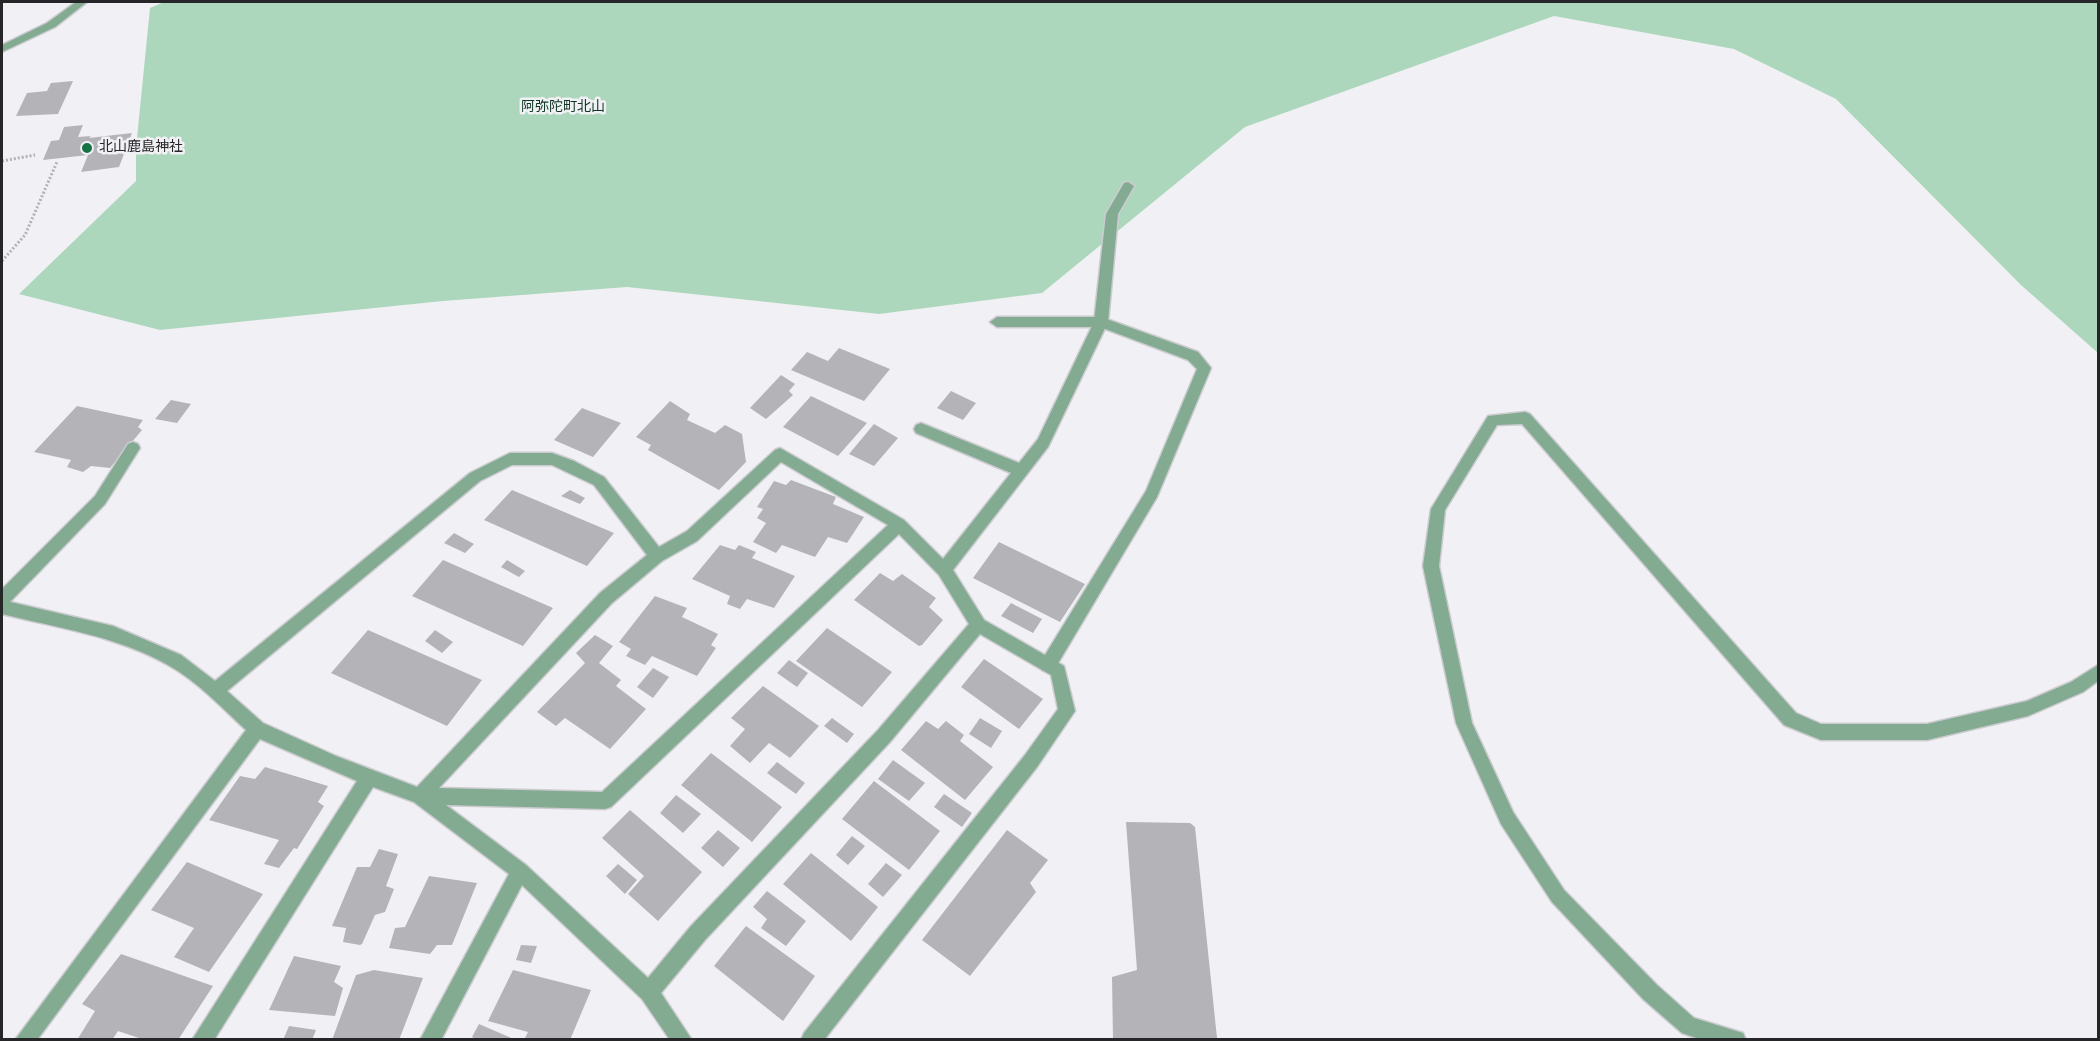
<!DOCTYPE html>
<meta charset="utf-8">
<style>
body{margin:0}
#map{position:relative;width:2100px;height:1041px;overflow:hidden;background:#f1f1f5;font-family:"Nunito Sans",sans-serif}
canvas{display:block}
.frame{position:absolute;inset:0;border:3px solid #262527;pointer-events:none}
</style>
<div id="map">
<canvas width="2100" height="1041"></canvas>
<div class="frame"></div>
</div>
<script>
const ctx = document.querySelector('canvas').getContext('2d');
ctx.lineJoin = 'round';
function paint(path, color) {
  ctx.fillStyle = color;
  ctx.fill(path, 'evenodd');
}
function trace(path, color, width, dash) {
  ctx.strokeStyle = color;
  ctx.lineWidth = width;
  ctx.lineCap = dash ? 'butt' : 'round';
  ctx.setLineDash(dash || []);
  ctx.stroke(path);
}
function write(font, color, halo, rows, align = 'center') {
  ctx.font = font + ' "Nunito Sans","Noto Sans JP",sans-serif';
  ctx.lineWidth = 5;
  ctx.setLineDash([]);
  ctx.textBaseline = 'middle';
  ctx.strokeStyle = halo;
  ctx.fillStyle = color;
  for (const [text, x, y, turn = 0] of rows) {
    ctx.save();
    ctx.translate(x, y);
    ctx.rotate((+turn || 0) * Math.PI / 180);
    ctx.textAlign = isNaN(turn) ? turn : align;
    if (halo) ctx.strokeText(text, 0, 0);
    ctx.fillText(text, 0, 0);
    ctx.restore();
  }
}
paint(new Path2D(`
 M164 2H2098V353L2021 285 1836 99 1734 49 1554 16 1245 127 1042 293 879 314 627 287 443 301 160 330 19 294 136 181V148L150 8Z`), '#add7bc');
paint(new Path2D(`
 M73 81 58 114 16 116 27 93 47 91 51 83Z
 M83 125 78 137 91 136 89 138 132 133 119 167 81 172 88 155 43 160 51 141 59 140 64 127Z
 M839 348 890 369 864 401 791 370 807 352 828 361Z
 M781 375 795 384 789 391 793 395 766 419 750 408Z
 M951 391 976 403 963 420 937 408Z
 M811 396 867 423 838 456 783 427Z
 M171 400 191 404 177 423 155 419Z
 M670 401 690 414 687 420 715 433 725 425 742 434 746 462 719 490 648 450 651 445 636 437Z
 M77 406 143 420 138 427 142 430 110 468 91 466 83 472 67 467 71 460 34 452Z
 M582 408 621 423 593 457 554 440Z
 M874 424 898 438 874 466 849 454Z
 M791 480 836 497 833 504 864 517 847 543 828 537 815 557 782 545 776 553 753 542 766 523 757 518 763 509 757 507 774 481 786 485Z
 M512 490 614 533 587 566 484 520Z
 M570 490 585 498 580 504 561 496Z
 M454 533 474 544 465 553 444 543Z
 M999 542 1085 584 1060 622 973 578Z
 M720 545 735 550 739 545 756 552 752 558 795 576 774 608 747 599 740 609 727 604 730 596 692 579Z
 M443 560 553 608 523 646 412 596Z
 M507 560 525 571 519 577 501 567Z
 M880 573 893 581 902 574 936 598 929 607 943 620 922 645 919 646 854 600Z
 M655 596 687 608 682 617 718 634 711 645 716 648 697 676 652 656 645 665 626 656 631 649 619 642Z
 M1011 603 1042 619 1033 633 1001 616Z
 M827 628 892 672 862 707 796 661Z
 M368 630 482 680 447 726 331 673Z
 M435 630 453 642 442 653 425 641Z
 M595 635 613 646 599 663 621 680 616 686 646 709 610 749 565 718 556 726 537 712 585 663 576 653Z
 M984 659 1043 699 1019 729 961 687Z
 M789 660 808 673 797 687 777 673Z
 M653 668 669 677 653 698 637 687Z
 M763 686 819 726 790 758 769 743 750 763 730 746 745 729 731 718Z
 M832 718 854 734 847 743 824 726Z
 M980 718 1002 731 991 748 969 734Z
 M926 721 938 729 946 721 964 735 960 741 993 767 965 800 901 750Z
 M711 753 782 807 752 842 681 785Z
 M893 760 925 783 909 801 878 779Z
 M777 762 805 783 796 794 767 773Z
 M265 767 328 786 318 802 324 806 297 849 294 848 279 868 264 864 279 840 209 820 240 776 255 779Z
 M874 781 940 831 909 870 842 819Z
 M944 794 972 813 962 827 934 807Z
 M676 795 701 814 683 833 660 813Z
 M630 810 702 872 658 921 628 894 644 876 602 838Z
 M1126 822 1190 823 1195 827 1217 1038 1113 1040 1112 977 1137 970Z
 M718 830 740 848 723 867 701 848Z
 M1007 830 1048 860 1030 883 1036 892 970 976 922 940Z
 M852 836 865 846 848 865 836 855Z
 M379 849 398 854 386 886 394 889 385 912 375 915 362 944 360 945 343 942 346 928 332 926 357 867H370Z
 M811 853 878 907 851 941 783 884Z
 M187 862 263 894 209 972 174 957 194 928 151 910Z
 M886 863 902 875 883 897 868 884Z
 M618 864 637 880 625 894 606 876Z
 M429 876 477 883 452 945H437L430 954 389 948 395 928 405 927Z
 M767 891 806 921 786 946 761 928 767 919 753 907Z
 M746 926 815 976 783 1021 714 966Z
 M521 945 537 946 531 963 516 960Z
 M121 954 213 986 178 1040H145L118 1031 112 1040H77L95 1011 82 1004Z
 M294 956 341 966 334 982 343 988 335 1016 269 1010Z
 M374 970 423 978 399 1040H332L356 975Z
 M513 970 591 990 570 1040H524L528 1032 488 1021Z
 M479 1024 516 1040H477L472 1037Z
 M289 1026 316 1030 312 1040H283Z`), '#b4b4b8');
const service = new Path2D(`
 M997 317H1101L1198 352 1211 368 1157 497 1054 670 1048 672 1042 670 1040 665 1042 660 1146 491 1197 369 1188 360 1100 327H997L990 322Z
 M133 442 138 444 140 448 105 504 8 604 2 606V589L95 496 128 444Z`);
const minor = new Path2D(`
 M76 2H87L55 27 2 52V45L47 23Z
 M1128 182 1134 186 1118 214 1108 322 1048 447 953 570 984 620 1064 666 1075 711 1037 767 824 1040H801L804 1033 1025 755 1058 709 1051 675 980 634 890 742 705 940 661 993 692 1040H670L642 999 522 885 441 1040H420L509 874 414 802 373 787 214 1040H192L357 781 260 739 37 1040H15L246 730C222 708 197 681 168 665 117 636 58 628 2 614V600L113 626 181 655 215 681 470 473 510 453H552L574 461 604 477 659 547 687 531 775 450 780 448 904 520 943 559 1011 473 916 433 914 429 916 425 921 423 1019 463 1038 439 1094 322 1106 214 1124 183ZM781 462 888 525 602 792 439 788 612 603 662 561 697 541ZM512 465H552L594 485 647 555 600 593 417 787 336 756 263 723 227 691 480 481ZM899 534 939 575 969 624 878 730 691 926 648 978 526 865 446 805 605 809 611 807Z
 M1525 412 1530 414 1796 713 1821 724H1927L2027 701 2071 682 2098 665V681L2083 692 2028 716 1927 740H1821L1784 725 1522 424 1497 425 1445 510 1439 566 1472 723 1513 812 1564 890 1657 985 1694 1018 1743 1033 1746 1040H1702L1682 1033 1643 999 1552 902 1501 824 1456 723 1423 566 1431 509 1488 416Z`);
trace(service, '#ccccd0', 3);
trace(minor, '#ccccd0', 3);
trace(new Path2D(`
 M2 161 35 155
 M2 261 25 235 57 162`), '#b2b1b5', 3, [2, 2]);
paint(service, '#82ab91');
paint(minor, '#82ab91');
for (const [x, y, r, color] of [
 [87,148,6,"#177246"]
]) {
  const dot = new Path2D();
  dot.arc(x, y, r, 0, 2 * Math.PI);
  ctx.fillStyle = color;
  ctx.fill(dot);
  trace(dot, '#f1f1f5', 2);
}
write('14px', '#0d3621', '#f1f1f5', [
 ["阿弥陀町北山",563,108]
]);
write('14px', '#262527', '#f1f1f5', [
 ["北山鹿島神社",99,148]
], 'left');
</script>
